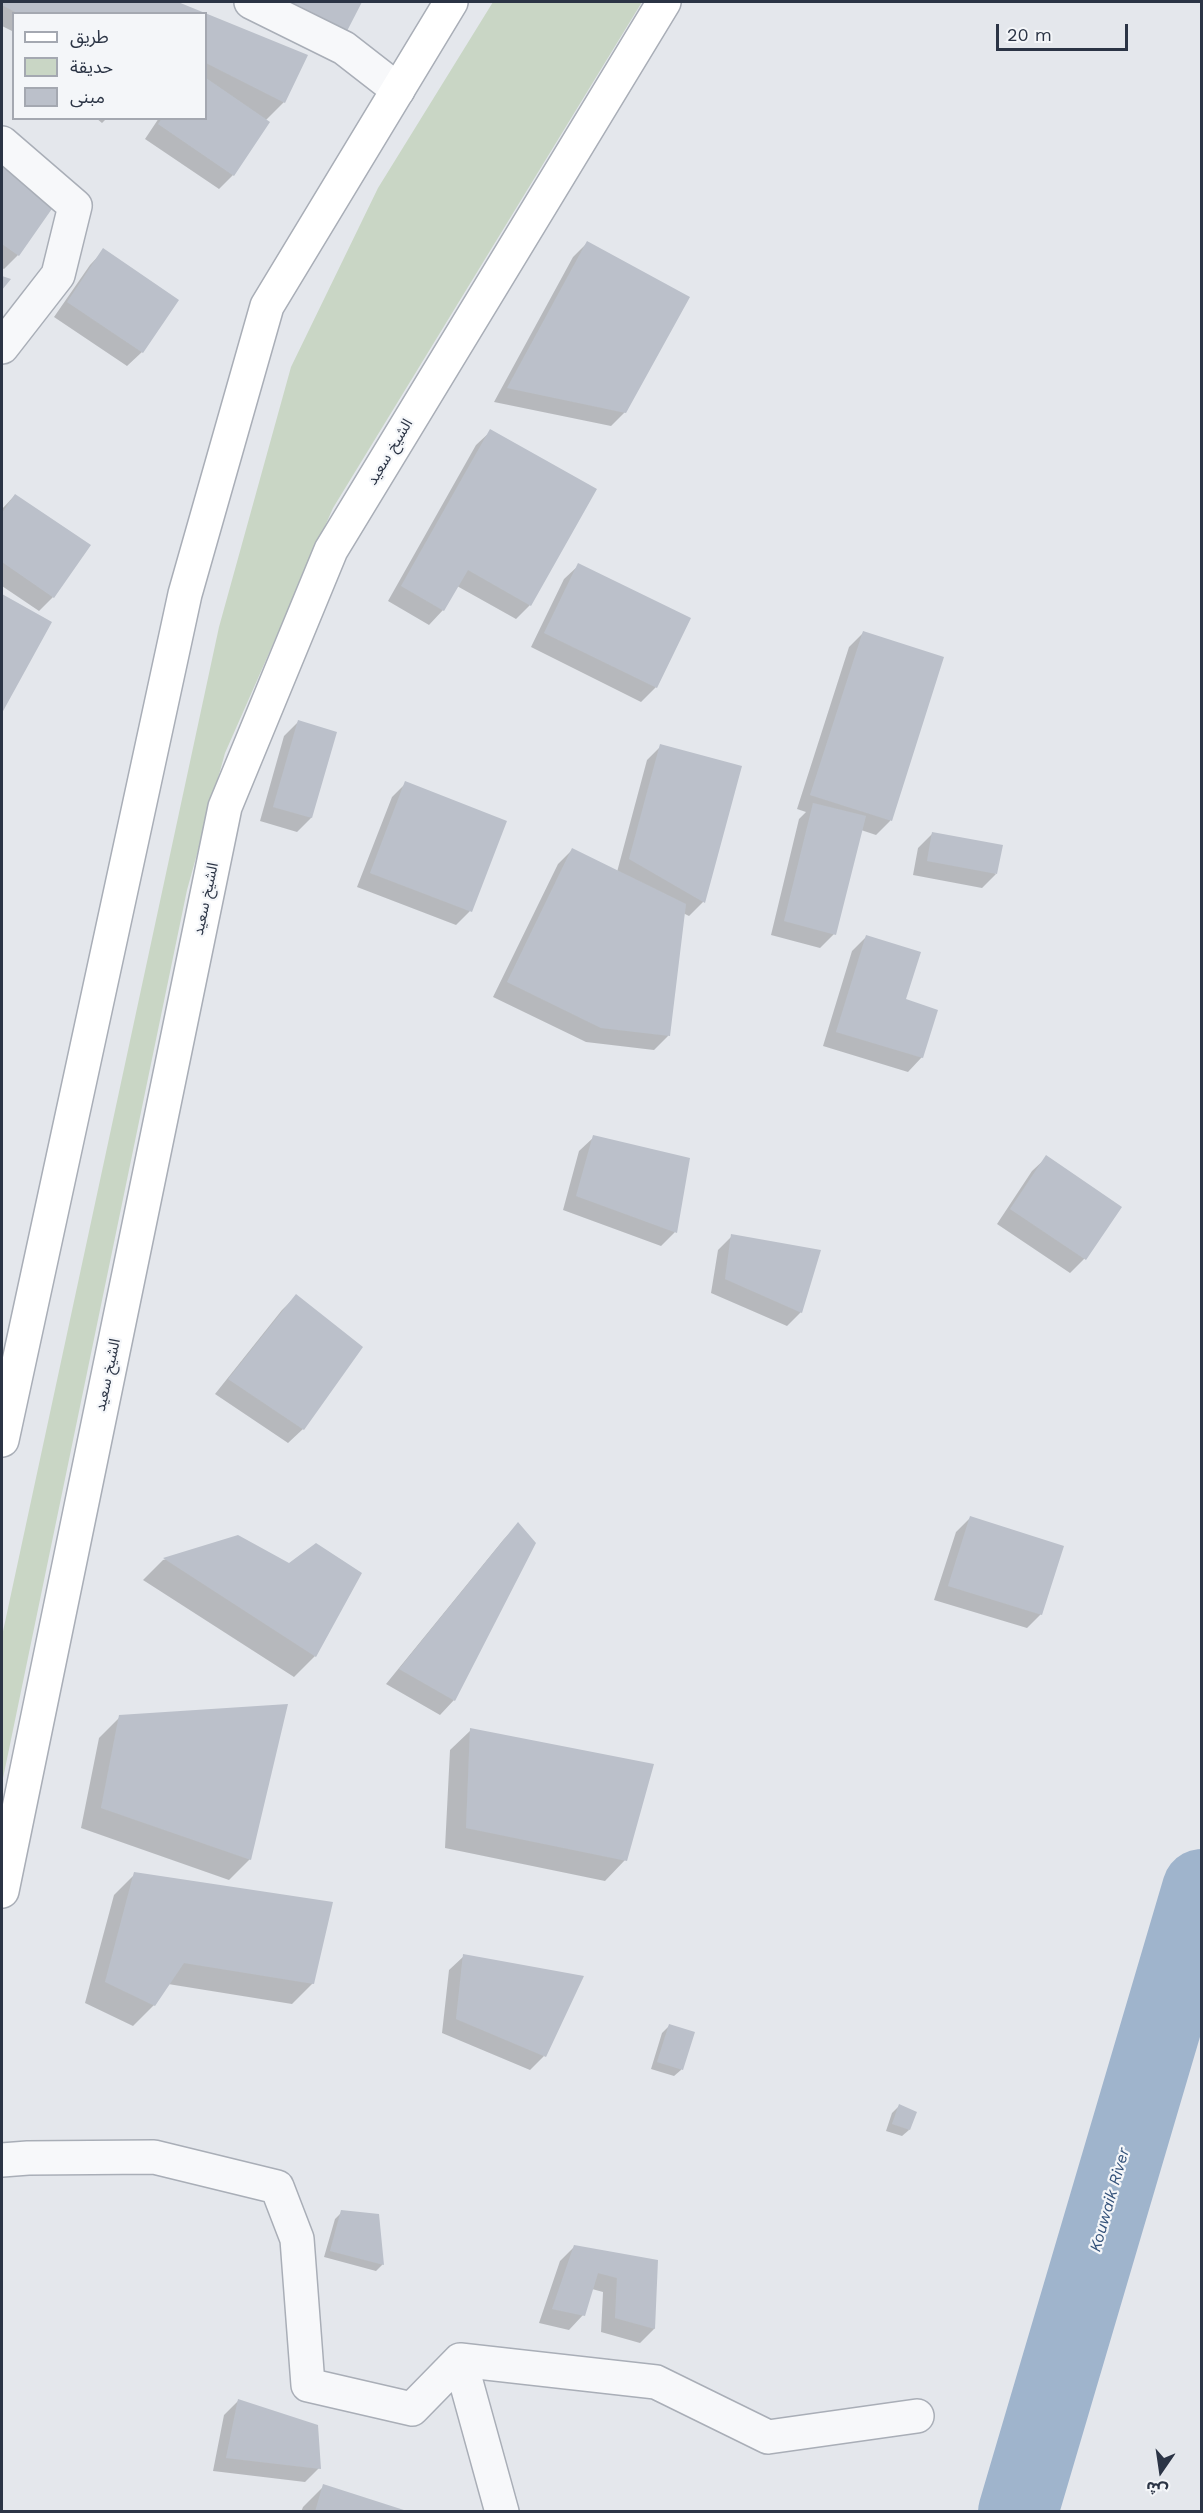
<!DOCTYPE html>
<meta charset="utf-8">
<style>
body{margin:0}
#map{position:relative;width:1203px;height:2513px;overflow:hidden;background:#e4e7ec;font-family:"Work Sans","Noto Sans Arabic",sans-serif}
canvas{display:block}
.frame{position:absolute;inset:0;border:3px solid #2b3445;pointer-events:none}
.legend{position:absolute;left:12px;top:12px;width:195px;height:108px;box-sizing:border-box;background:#f4f6f9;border:2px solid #a4a8b1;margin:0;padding:8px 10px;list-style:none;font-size:18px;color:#2b3445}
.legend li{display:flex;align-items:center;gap:12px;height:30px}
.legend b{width:30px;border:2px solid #a4a8b1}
.north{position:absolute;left:1131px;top:2441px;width:60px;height:60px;-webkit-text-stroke:4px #f4f6f9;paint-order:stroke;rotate:193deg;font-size:16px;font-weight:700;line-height:24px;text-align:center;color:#2b3445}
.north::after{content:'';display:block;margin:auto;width:21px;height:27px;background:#2b3445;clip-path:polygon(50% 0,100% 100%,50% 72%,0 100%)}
.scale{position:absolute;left:996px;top:24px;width:132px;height:27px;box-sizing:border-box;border:3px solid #2b3445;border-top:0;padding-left:8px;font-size:18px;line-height:21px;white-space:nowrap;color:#2b3445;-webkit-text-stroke:4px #f4f6f9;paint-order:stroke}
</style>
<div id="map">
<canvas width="1203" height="2513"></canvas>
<div class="frame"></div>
<ul class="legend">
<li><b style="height:8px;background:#fff"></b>طريق</li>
<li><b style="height:16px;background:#c9d6c5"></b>حديقة</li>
<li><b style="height:16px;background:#bbc0ca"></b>مبنى</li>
</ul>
<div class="north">ش</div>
<div class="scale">20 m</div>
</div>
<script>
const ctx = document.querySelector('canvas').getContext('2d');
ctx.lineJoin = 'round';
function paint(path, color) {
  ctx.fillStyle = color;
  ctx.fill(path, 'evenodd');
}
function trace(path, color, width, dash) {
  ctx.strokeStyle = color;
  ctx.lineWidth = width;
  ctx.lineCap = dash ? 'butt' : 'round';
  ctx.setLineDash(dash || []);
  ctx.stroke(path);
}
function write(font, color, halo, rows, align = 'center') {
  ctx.font = font + ' "Work Sans","Noto Sans Arabic",sans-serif';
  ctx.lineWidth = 4.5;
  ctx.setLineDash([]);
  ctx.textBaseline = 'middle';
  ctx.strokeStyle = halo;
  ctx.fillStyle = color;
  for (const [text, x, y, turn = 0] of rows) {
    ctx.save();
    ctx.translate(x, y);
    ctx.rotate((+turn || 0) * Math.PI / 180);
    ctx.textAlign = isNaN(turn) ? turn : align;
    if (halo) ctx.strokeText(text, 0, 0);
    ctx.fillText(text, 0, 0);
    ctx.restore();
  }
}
paint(new Path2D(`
 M493 2H642L333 508 225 753 187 890 2 1783V1636L219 627 291 367 378 188Z`), '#c9d6c5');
paint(new Path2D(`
 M2 2H174L203 14H14V32L2 26Z
 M242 2H361L345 32Z
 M206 15 306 56 284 102 265 121 233 175 219 189 145 139 159 118H206Z
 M96 118H107L102 123Z
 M2 168 53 203 18 255 4 269 2 268Z
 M587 243 625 412 611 426 494 402 573 257Z
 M104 250 177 300 142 352 127 366 54 317 90 265Z
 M491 431 530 605 516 619 457 586 443 610 429 625 388 601 476 445Z
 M15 495 53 597 39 611 2 586V509Z
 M579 565 689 619 656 687 641 702 531 647 564 579Z
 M2 596 50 623 2 710Z
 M863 633 943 658 890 821 876 835 861 830 834 934 820 948 771 935 799 819 806 812 797 809 849 647Z
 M298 722 335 733 311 818 297 832 260 821 284 736Z
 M661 746 740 767 703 902 689 916 683 913 668 1036 654 1050 586 1042 493 997 558 864 572 850 617 872 647 760Z
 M406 783 470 911 456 925 357 887 392 797Z
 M932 834 996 874 982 888 913 875 918 848Z
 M866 937 904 1000 922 1057 908 1072 823 1046 852 951Z
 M594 1137 675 1232 661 1246 563 1210 579 1151Z
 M1047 1157 1120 1207 1084 1259 1070 1273 997 1224 1032 1171Z
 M732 1236 801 1312 787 1326 711 1293 718 1250Z
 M296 1296 361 1347 303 1429 288 1443 215 1394 282 1310Z
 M970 1518 1041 1614 1027 1628 934 1600 956 1532Z
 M518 1525 454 1700 440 1715 386 1684 504 1539Z
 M238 1537 315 1656 294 1677 143 1580 163 1560Z
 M120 1717 250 1859 229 1880 81 1828 99 1738Z
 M471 1730 625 1860 605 1881 445 1848 450 1750Z
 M135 1874 313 1983 292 2004 168 1984 154 2005 133 2026 85 2003 114 1895Z
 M464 1956 544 2056 530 2070 442 2033 449 1970Z
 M669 2026 693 2033 681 2070 674 2076 651 2069 662 2033Z
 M899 2106 909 2130 902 2136 886 2131 892 2113Z
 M342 2212 383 2264 376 2271 324 2257 335 2219Z
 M575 2246 657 2261 654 2329 640 2343 601 2332 603 2292 592 2289 583 2315 569 2330 539 2323 560 2261Z
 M238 2401 319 2468 305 2482 213 2471 224 2415Z
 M324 2486 404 2512H301L303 2507Z`), '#0003');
trace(new Path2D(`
 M1018 2512 1202 1889`), '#9fb4cc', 80);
paint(new Path2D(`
 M2 2H178L308 55 285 103 206 63V14H19L2 5Z
 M284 2H362L346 33Z
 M206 78 270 122 234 176 158 124 162 118H206Z
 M2 166 56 203 19 256 2 244Z
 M587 241 690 297 626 413 507 388Z
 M103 248 179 300 143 353 67 302Z
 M2 276 11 279 2 290Z
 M490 429 597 489 531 606 468 570 444 611 401 586Z
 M15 494 91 545 54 598 2 562V513Z
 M578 563 691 618 657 688 544 633Z
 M2 594 52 622 2 713Z
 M863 631 944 657 892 821 810 795Z
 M298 720 337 732 312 818 273 807Z
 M660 744 742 766 705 903 629 859Z
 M405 781 507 821 472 912 370 873Z
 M813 803 866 816 836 935 784 921Z
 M932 832 1003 845 997 874 927 861Z
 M572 848 686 904 670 1036 601 1028 507 982Z
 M866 935 921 952 906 999 938 1010 923 1058 836 1032Z
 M593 1135 690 1158 677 1233 576 1196Z
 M1046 1155 1122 1207 1086 1260 1010 1209Z
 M731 1234 821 1250 802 1313 725 1279Z
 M296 1294 363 1347 304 1430 228 1379Z
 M970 1516 1064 1546 1042 1615 948 1586Z
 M518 1522 536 1543 455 1701 399 1669Z
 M238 1535 289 1563 316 1543 362 1573 316 1657 163 1558Z
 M288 1704 251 1860 101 1808 119 1715Z
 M470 1728 654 1764 627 1861 466 1828Z
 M134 1872 333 1902 314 1984 184 1963 155 2006 105 1982Z
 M463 1954 584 1976 546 2057 456 2019Z
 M669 2024 695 2032 683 2070 657 2062Z
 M899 2104 917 2112 910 2130 892 2124Z
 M341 2210 379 2214 384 2265 330 2251Z
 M574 2245 658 2260 655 2329 615 2318 617 2278 598 2273 585 2316 552 2309Z
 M238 2399 318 2425 321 2469 226 2458Z
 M323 2484 407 2511V2512H315Z`), '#bbc0ca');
const street = new Path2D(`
 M251 2 344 48 398 90
 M2 143 75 206 58 275 2 347
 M2 2160 28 2158 154 2157 277 2187 297 2239 308 2385 412 2409 460 2360
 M502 2512 460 2360 656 2382 768 2437 917 2416`);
const secondary = new Path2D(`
 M2 1440 185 594 267 306 451 2
 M2 1891 225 807 331 550 664 2`);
trace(street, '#a9aeb7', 36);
trace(secondary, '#a9aeb7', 36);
trace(street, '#f7f8fa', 33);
trace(secondary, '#fff', 33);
write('15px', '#2b3445', '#f4f6f9', [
 ["الشيخ سعيد",390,452,-59],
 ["الشيخ سعيد",206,899,-78],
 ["الشيخ سعيد",108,1375,-78]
]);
write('italic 16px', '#34527a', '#f4f6f9', [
 ["Kouwaik River",1110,2200,-74]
]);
</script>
